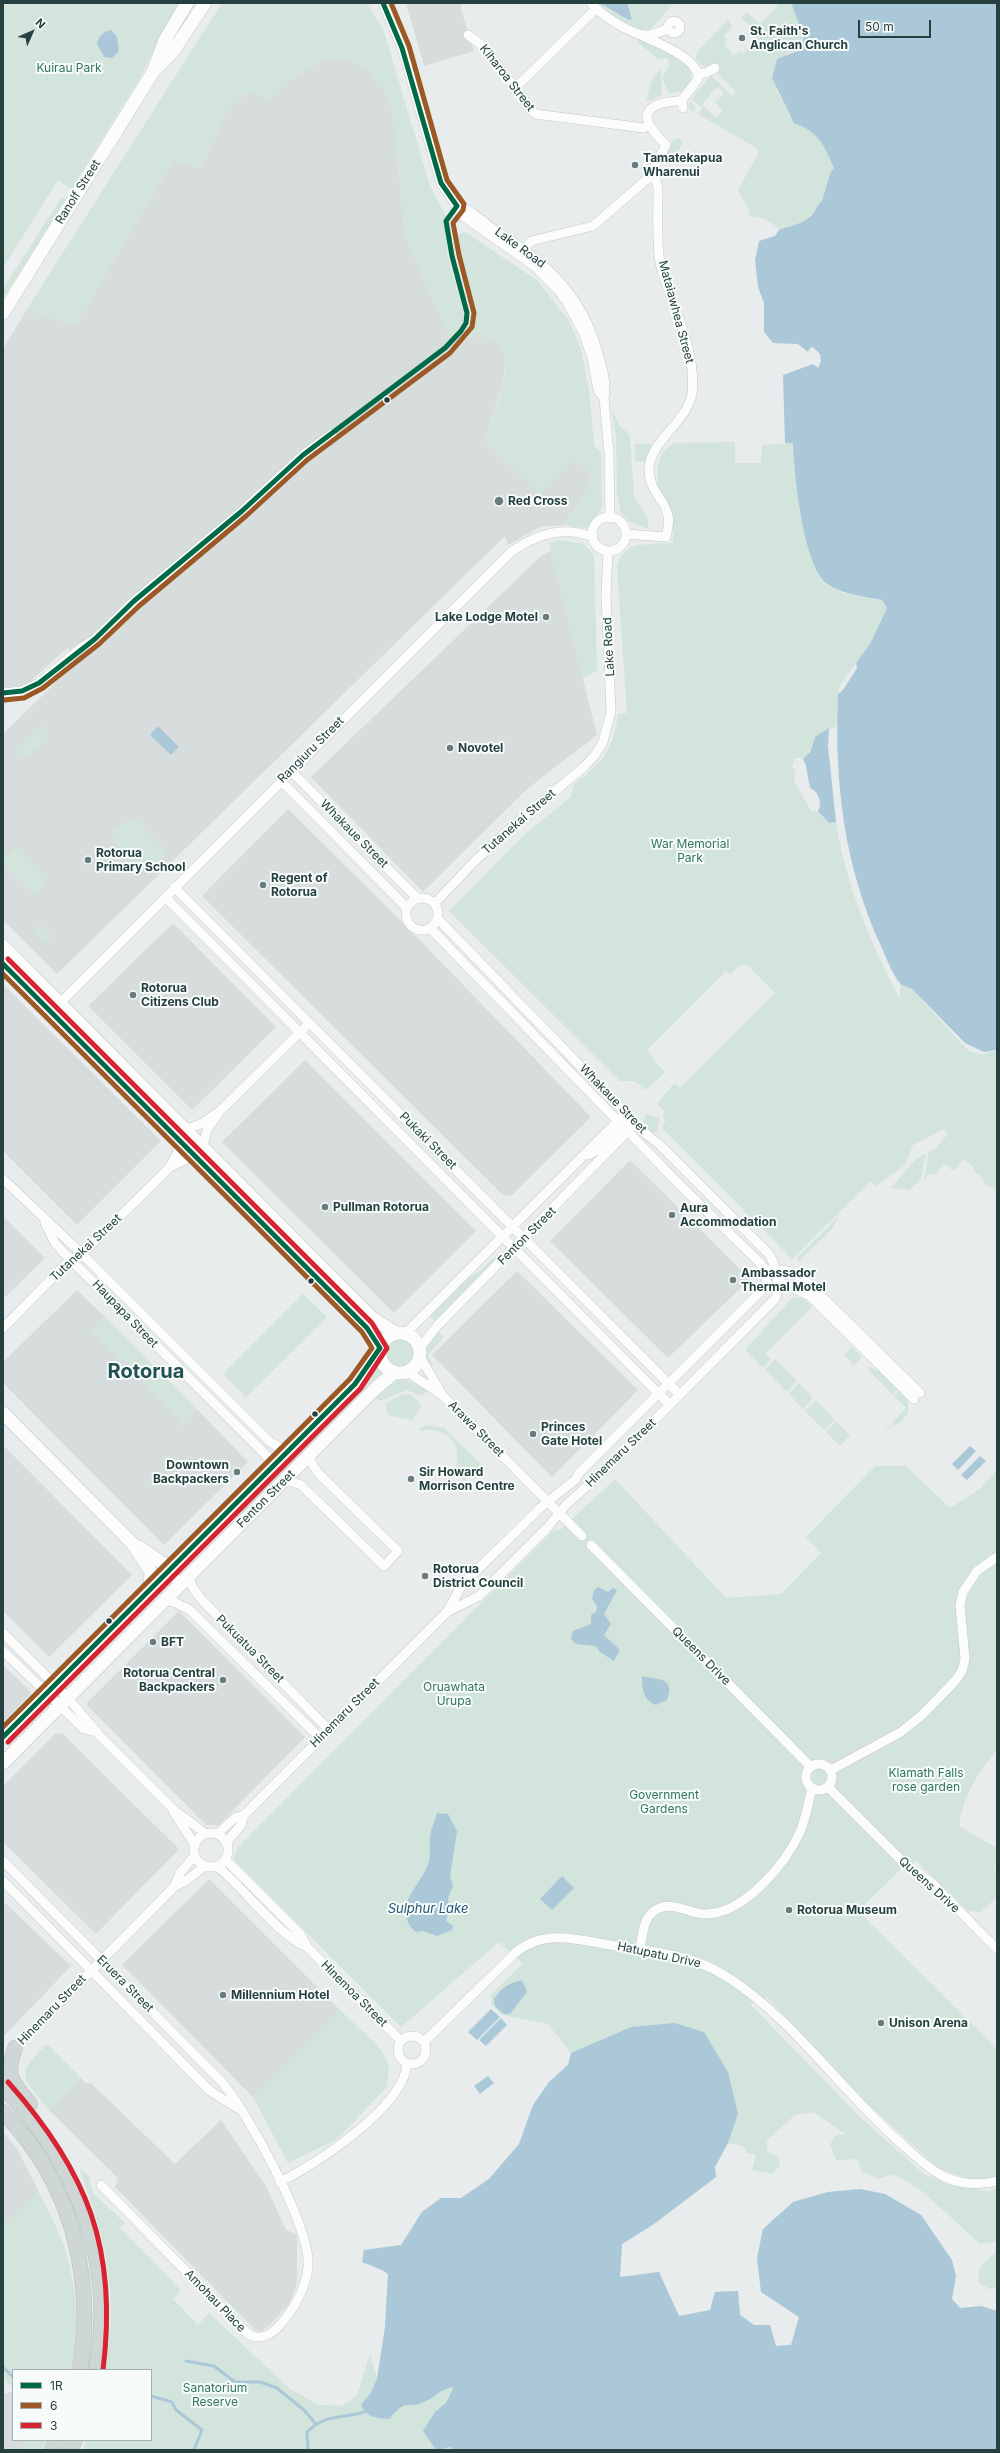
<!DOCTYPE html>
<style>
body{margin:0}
#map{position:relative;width:1000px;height:2453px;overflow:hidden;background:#e8ecec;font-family:Inter,sans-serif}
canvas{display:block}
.frame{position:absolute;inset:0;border:4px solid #25403f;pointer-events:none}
.legend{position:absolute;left:12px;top:2369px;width:140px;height:72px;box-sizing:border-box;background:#f7fbfa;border:1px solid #a3b0af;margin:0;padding:5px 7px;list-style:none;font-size:12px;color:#25403f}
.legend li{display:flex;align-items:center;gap:8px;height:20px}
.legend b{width:20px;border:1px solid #a3b0af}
.north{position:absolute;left:12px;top:12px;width:40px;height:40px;-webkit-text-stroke:3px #f7fbfa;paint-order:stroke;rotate:45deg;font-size:11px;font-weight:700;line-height:16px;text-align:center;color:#25403f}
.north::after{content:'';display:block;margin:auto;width:14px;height:18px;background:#25403f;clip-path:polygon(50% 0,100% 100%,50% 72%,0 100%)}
.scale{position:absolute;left:858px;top:20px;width:73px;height:18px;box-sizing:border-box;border:2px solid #25403f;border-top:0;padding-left:5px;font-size:12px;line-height:14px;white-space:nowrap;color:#25403f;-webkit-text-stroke:3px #f7fbfa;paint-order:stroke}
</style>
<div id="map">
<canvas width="1000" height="2453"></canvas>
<div class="frame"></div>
<ul class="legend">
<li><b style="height:5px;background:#006948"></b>1R</li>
<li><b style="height:5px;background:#9c5926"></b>6</li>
<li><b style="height:5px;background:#d82332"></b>3</li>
</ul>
<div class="north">N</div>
<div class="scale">50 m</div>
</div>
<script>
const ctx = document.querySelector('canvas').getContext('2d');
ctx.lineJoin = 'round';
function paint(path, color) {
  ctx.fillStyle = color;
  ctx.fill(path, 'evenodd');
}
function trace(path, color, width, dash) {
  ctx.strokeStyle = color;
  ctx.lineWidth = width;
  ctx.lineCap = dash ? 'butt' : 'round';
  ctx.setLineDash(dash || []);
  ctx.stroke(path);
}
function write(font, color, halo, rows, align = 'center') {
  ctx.font = font + ' Inter,sans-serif';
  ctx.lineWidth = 4;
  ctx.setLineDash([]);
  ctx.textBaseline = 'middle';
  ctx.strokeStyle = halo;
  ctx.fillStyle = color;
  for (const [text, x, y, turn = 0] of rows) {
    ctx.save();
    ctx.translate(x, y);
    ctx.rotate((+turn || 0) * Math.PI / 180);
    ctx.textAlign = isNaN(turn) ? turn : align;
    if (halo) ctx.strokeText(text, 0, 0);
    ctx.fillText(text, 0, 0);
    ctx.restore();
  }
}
paint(new Path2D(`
 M406 3H462L461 10 474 51 424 66Z
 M345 59 365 67 385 92 393 114 405 236 450 338 457 332 469 337H492L500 347 506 359 503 383 484 442 575 460 591 472 589 488 563 525 540 527 508 545 505 536 57 974 3 920V734L79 660 67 648 3 707V349L27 309 75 326 173 160 200 169 228 109 250 91 270 100 288 81 323 60Z
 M551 551 597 735 527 789 423 892 311 777 540 557Z
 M288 809 406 926 591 1117 513 1194 506 1196 502 1194 202 896Z
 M173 923 276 1027 192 1110 88 1006Z
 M3 984 161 1141 77 1225 3 1151Z
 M305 1060 476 1231 394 1313 222 1142Z
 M630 1160 750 1279 668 1358 550 1241Z
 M3 1216 45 1258 3 1299Z
 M517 1271 638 1390 552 1477 432 1355Z
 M77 1290 105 1317 92 1331 181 1420 176 1425 178 1427 197 1409 248 1462 164 1545 3 1383V1362Z
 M3 1445 132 1575 49 1657 3 1611Z
 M179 1611 305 1737 219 1825H206L86 1704Z
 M3 1665 32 1693 3 1722Z
 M62 1733 179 1849 96 1934 3 1842V1786L55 1734Z
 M209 1879 340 2010 253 2097 122 1965Z
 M3 1901 71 1966 3 2037Z
 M81 2078 86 2083 92 2084 175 2164 221 2120 266 2186 286 2230 297 2234V2283L289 2304 270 2325 262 2331 255 2330 115 2187 118 2178 49 2110Z
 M3 2133 16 2147 39 2192 3 2227Z
 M13 2392V2440H26L22 2450H3V2394Z`), '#d6dddc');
paint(new Path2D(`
 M3 3H178L139 79 71 189 58 180 3 268Z
 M222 3H367L384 32 431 189 448 220 447 254 465 317 462 326 450 338 405 236 393 114 384 91 365 67 345 59 323 60 288 81 270 100 250 91 228 109 200 169 173 160 75 326 27 309Z
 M595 3H599L612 12 632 19 627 3H674L649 31C631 31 606 16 595 3Z
 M777 3H791L804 37 800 50 787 53 776 89 794 122 814 131 819 136 830 155 834 168 830 174 822 201C816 205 816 212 811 216 802 224 790 226 779 230 770 219 763 218 750 216L749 210 738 190 759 152 758 149 688 108 690 101 696 107 694 111 698 113 702 108 691 99 711 75 732 96 736 92 715 71 701 65 695 58 700 49 728 20 733 26 724 36 726 39 724 41 726 44 725 46 734 55 739 51 743 54 757 38 752 33 755 30 741 18 747 12 760 24 777 7ZM718 87 724 93 715 102 723 111 716 118 702 104 710 96 709 94Z
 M637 38C653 44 696 59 691 80 686 91 680 93 669 93L662 78 669 66 668 60 666 58 658 59 637 42Z
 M661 69 662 95 651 101H646L652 79Z
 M674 139H680L683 143 674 158 665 154Z
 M61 198 65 200 5 295 3 289Z
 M465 232 538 281 569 321 581 349 590 396 594 446 601 452 602 508 587 528 563 525 589 488 591 472 575 460 540 495 484 442C490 424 510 375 505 358 502 350 497 344 492 337H469L462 334 469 326 472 315 454 242 457 236Z
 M612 413 614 414 620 426 630 435 634 497 648 518V529L628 521 621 513 617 493 616 436Z
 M735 442V463H761L762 445 793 443C794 472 804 567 827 585 840 595 866 597 883 601L887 608 870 644 839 687 836 726 815 737 806 758H795L792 767 796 771 794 781 811 811H818L829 823 836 822C846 885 870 943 900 999V983L911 988 961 1043 969 1051 984 1055 988 1052 997 1051V1191L984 1183 982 1177 975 1173 973 1166 967 1162 965 1158 953 1171 945 1164 933 1176 930 1173 924 1179 929 1151 936 1148 948 1134 944 1129 913 1145 905 1165 876 1186 871 1181 792 1259 662 1128 666 1119 663 1118 664 1110 657 1104 674 1083 680 1088 775 993 747 965 739 966 730 975 726 971 647 1050 665 1073 645 1090 635 1081H620L449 911 525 834 571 797 574 784C602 764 614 749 618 714L627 713 617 568C622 539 649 545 673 543V515L658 489 657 467 663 452 674 443Z
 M635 444H652L647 461 635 462Z
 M558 540 584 544 594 555 597 671 583 678 549 543Z
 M41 725 51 736 22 761 13 751Z
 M129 819H136L164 848 165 858 152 871H142L113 840 114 830Z
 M17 847 49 879 33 895 3 865V860Z
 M40 924 53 937 44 944 32 931Z
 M646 1114 660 1118 657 1132H651L643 1121Z
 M926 1153 921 1179 909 1190 891 1188C903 1176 911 1160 926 1153Z
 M839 1216 831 1230 798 1262 797 1258Z
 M506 1251 435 1321 430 1316 467 1279 482 1269 497 1255Z
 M303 1294 327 1317 246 1397 223 1374Z
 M793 1297 804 1299 812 1307 765 1354 771 1359 763 1368 745 1350Z
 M105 1317 197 1409 178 1427 176 1425 181 1420 91 1331Z
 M438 1331 443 1336 442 1339 428 1355 433 1366 431 1367 428 1364 425 1351Z
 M386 1352a14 14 0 1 1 28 0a14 14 0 1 1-28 0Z
 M852 1347 862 1357 854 1365 844 1355Z
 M775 1359 797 1381 787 1392 765 1370Z
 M377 1367 385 1375 238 1518 233 1514 372 1375Z
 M871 1367 876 1371 878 1369 897 1390 893 1395 868 1370Z
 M400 1378 408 1380 427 1391 422 1396 407 1390 380 1401 374 1397Z
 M799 1383 813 1398 803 1409 789 1394Z
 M899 1391 908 1401V1414L896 1426 893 1424 874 1443 906 1408 894 1396Z
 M409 1394 420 1403 421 1407 412 1420 388 1415 385 1404 400 1395Z
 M816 1400 835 1420 824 1430 805 1411Z
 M836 1421 850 1435 840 1446 826 1432Z
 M428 1425 444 1428 486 1469 482 1473 476 1468 464 1481 454 1472C466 1446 446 1424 420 1431V1428Z
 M875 1466H906L950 1508 981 1488 997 1470V1750C975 1778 966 1789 959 1826L997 1848V1863L994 1869 997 1872V1897L981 1912 968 1911 916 1861 902 1868 858 1911 997 2049V2176C979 2184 958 2176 940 2169L841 2080 768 1998 750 2004 861 2118 925 2175 988 2192 997 2187V2242L979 2243 923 2192 894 2174 877 2179 861 2171 858 2159 836 2160 830 2144 835 2136 845 2134 813 2112 795 2115 767 2140V2150L779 2158 780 2166 772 2174 752 2170 756 2154 746 2153 745 2147 728 2143 715 2167 716 2177 654 2224 622 2244 620 2277 659 2272 679 2316 710 2310 715 2292 738 2291 740 2315 754 2325H770L776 2346 791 2345 799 2317 761 2292 757 2258 763 2229 793 2202 828 2192 860 2189 885 2194 921 2215 952 2260 956 2276 952 2299 960 2308 981 2306 997 2311V2450H83L86 2440H151V2370H103C122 2305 104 2232 80 2171L83 2170 89 2176 93 2193 125 2223 120 2228 181 2290 173 2299 198 2325 209 2313 290 2389 319 2405 342 2406 357 2395 370 2354 377 2378 385 2327 388 2274 382 2270 362 2262 364 2250 401 2245 422 2212 441 2198H461L489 2179 519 2144 533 2105 549 2082 568 2065 571 2053 548 2024 502 2015 492 2005 491 1995 523 1963 499 1942 401 2027 234 1860 237 1848 554 1530H560L615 1479 726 1598 781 1594 821 1553 806 1537Z
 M340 2010 374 2042 383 2053 389 2066 387 2087 337 2139 288 2163 253 2097Z
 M47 2044 81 2078 49 2110C23 2077 13 2076 47 2044Z
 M39 2192C47 2208 55 2223 61 2239 77 2278 79 2329 73 2370H13V2388L3 2378V2227Z
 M997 2251V2288L989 2289 978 2282 980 2267Z
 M26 2440H47L42 2450H22Z`), '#d2e4dc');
paint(new Path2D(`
 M599 3H627L632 19 629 20Z
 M791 3H997L996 1050 984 1052 965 1043 912 989C909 987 903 986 901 984 894 978 885 955 881 946 844 866 834 781 838 694L843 690 857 668 856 663 870 644 887 608 882 600C866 597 841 594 827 584 803 566 794 473 793 443H785L783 375 813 364 818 368 821 361 820 354 813 347 810 348 808 352 798 344 773 343 764 332V303L758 287 755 260 759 241 775 236 779 230C790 226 802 224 811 216 816 212 816 205 822 201L830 174 834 168C824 145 819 132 794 123L772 78 777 59 800 50 804 37Z
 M111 30 117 37 119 51 112 58 104 57 97 44C99 35 103 32 111 30Z
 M158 726 179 747 171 755 150 735Z
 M829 728 828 746 836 822 829 823 818 811C823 803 818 791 810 788L806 766 803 759 810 752 815 737Z
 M970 1446 976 1451 958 1470 952 1464Z
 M980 1456 986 1461 967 1480 961 1475Z
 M598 1587 608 1592 613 1588 617 1590 604 1614 611 1624 604 1635 620 1650 614 1661 600 1652 596 1646 576 1644 571 1639 573 1631 591 1624V1615L596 1612 597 1606 592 1599 594 1590Z
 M642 1676C656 1680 676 1676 667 1700L656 1705C643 1700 642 1689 642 1676Z
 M437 1813 448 1814 457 1831 450 1876 453 1886 448 1898 449 1910 446 1921 453 1926 452 1930 437 1936 423 1931 415 1932C390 1904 422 1887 429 1861 431 1852 429 1844 430 1837 431 1829 435 1820 437 1813Z
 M562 1876 574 1888 552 1910 540 1899Z
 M522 1980 527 1992 510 2014H504L495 2006 494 1999C502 1988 508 1983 522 1980Z
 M491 2009 500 2017 477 2040 468 2032Z
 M501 2018 507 2025 486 2046 479 2040Z
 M675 2023 704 2032 728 2072 738 2114 728 2143 715 2167 716 2177 654 2224 622 2244 620 2277 659 2272 679 2316 710 2310 715 2292 738 2291 740 2315 754 2325H770L776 2346 791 2345 799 2317 761 2292 757 2258 763 2229 793 2202 828 2192 860 2189 885 2194 921 2215 952 2260 956 2276 952 2299 960 2308 981 2306 997 2311V2450H455L451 2447 436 2450 423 2431 435 2412 446 2403 454 2387C437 2390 437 2397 424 2402 404 2410 408 2397 389 2419 377 2418 366 2418 361 2405L370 2394 377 2379 385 2327 388 2274 382 2270 362 2262 364 2250 401 2245 422 2212 441 2198H461L489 2179 519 2144 533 2105 549 2082 568 2065 571 2053 631 2027Z
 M488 2076 494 2083 480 2094 474 2086Z`), '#abc8d9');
trace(new Path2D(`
 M186 2361 214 2366 235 2382H260L277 2388 304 2410 315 2423
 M3 2367 13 2377
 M151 2396 172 2402 176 2410 202 2430 194 2450
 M308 2450 307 2432C324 2414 341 2419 364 2412`), '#abc8d9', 3);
const street = new Path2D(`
 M383 3 402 48 441 183 463 216 534 266 558 290 568 304 583 332 592 358 598 390 604 398
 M591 3C601 15 630 34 645 35 653 36 660 32 667 29
 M668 27a6 6 0 1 1 12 0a6 6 0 1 1-12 0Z
 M638 34C655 42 700 58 698 79L682 100 683 108
 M468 35 482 45 535 114 644 128
 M698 74 706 73 715 68
 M515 88 596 9
 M457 206C471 209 480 220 492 228 544 262 581 291 598 353 602 367 607 383 604 398L609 454 610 518
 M521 254 531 241 593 226 646 180 653 177
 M592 534a17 17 0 1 1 34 0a17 17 0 1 1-34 0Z
 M626 534 666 537C667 530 670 523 668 516 664 497 649 492 649 469 650 440 688 422 692 393 697 351 672 306 661 267 656 248 658 208 658 188 651 164 655 166 666 145 654 133 632 111 663 103 670 101 676 102 682 100
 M3 693 22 691 39 683 81 648 95 639 134 601 242 511 303 455 332 434
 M291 771 417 898
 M281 781 407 908
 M174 887 680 1395
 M165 897 670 1405
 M406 914a16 16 0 1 1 32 0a16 16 0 1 1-32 0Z
 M435 903 475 861 515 824 584 767 595 755 603 742 611 711 606 595 608 551
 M438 919 646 1134 660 1145 770 1255 781 1282 775 1299 606 1469 566 1505 547 1528 479 1596 447 1612
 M56 1007 511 552C528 540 549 530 572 532 579 532 586 536 593 536
 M187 1129 201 1124 220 1111
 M203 1146 207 1130 220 1111 305 1027
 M588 1155 601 1148 627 1122
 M170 1167 187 1159 198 1157
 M3 1179 82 1254 270 1442 279 1447 291 1448
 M45 1223 55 1243 64 1253 268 1457V1465L264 1473
 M772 1269 788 1271 802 1277 920 1393
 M777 1281 810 1296 914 1399
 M3 1328 67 1263 85 1251 169 1168 178 1152 179 1138
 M405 1334 622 1117
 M419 1349 437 1326 631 1128
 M419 1355 443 1396 582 1536
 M409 1370 415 1377 442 1395
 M286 1480 301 1485 384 1566 398 1551 318 1473 311 1462V1454
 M591 1545 811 1767
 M188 1575 193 1588 201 1599 329 1730
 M163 1600 174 1602 190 1610 320 1738
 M3 1633 67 1697 101 1737 173 1809 206 1834
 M3 1651 84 1729 96 1732
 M806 1777a13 13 0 1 1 26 0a13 13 0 1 1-26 0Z
 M831 1770 901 1732 922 1715 956 1680 962 1671 965 1659 960 1605 963 1592 977 1571 997 1557
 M828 1787 904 1863 933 1884 997 1949
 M173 1811 195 1845
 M194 1850a17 17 0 1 1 34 0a17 17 0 1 1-34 0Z
 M217 1834 235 1818 244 1815
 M226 1843 241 1825 244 1815 447 1612 462 1585 540 1508 576 1479 579 1473 767 1285 765 1269 761 1264 679 1184 430 928
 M225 1859 300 1934 307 1947 401 2041
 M3 1861 221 2081C247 2111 312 2229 308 2267 306 2288 293 2311 279 2326 270 2336 258 2341 247 2333L101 2185
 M217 1866C244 1888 279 1936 307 1947
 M3 1881 210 2091 239 2109
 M174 1887 187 1880 205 1866
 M640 1950C642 1938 643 1918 654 1911 670 1899 687 1913 704 1914 743 1915 785 1865 800 1832 806 1818 808 1803 812 1788
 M398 2050a14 14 0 1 1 28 0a14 14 0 1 1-28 0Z
 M424 2042 515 1953C542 1930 572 1938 604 1944 644 1951 688 1953 724 1975 787 2013 838 2086 894 2137 909 2150 924 2166 941 2175 957 2184 979 2186 997 2181
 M15 2048 174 1887 180 1873 195 1855
 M280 2182C316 2164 404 2107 407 2064`);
const secondary = new Path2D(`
 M157 68 174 50 205 3
 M3 313 153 72 165 40 187 3
 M3 946 372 1318 396 1333
 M3 964 367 1328 380 1348
 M380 1353a20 20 0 1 1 40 0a20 20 0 1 1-40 0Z
 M3 1413 132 1543 151 1572 150 1587
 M139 1547 164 1564 173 1576
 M3 1737 355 1384 380 1351
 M3 1763 376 1388 395 1372`);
const primary = new Path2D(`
 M15 2048C5 2077 11 2080 30 2104
 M3 2087C78 2163 116 2264 96 2370
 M3 2112C71 2181 95 2276 80 2370
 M52 2450 56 2440
 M70 2450 75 2440`);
trace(street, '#c5c9c9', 10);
trace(secondary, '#c2c8c7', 14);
trace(primary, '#c3caca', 16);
trace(street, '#fcfcfc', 9);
trace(secondary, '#fcfcfc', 13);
trace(primary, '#cfd7d6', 14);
trace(new Path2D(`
 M3 693 22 691 39 683 95 639 134 601 242 511 303 455 445 348 461 331 466 323 467 313 452 256 446 221 457 206 441 183 402 48 383 3
 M3 964 367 1328 380 1348 355 1384 3 1737`), '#006948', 5);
trace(new Path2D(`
 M4 700 24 698 43 688 99 644 139 606 246 516 307 460 450 353 472 327 474 313 459 255 453 223 463 210 464 204 447 180 409 46 391 3
 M3 974 362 1332 372 1348 350 1379 3 1727`), '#9c5926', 5);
trace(new Path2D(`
 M8 959 372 1323 387 1348 360 1389 8 1742
 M8 2082C88 2172 118 2249 103 2370`), '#d82332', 5);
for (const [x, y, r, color] of [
 [742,38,4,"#697c7c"],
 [635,165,4,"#697c7c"],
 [387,400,3.5,"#25403f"],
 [499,501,5,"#697c7c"],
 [546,617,4,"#697c7c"],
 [450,748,4,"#697c7c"],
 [88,860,4,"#697c7c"],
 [263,885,4,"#697c7c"],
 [133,995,4,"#697c7c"],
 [325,1207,4,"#697c7c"],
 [672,1215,4,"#697c7c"],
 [733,1280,4,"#697c7c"],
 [311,1281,3.5,"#25403f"],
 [315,1414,3.5,"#25403f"],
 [533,1434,4,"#697c7c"],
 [237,1472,4,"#697c7c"],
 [411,1479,4,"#697c7c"],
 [425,1576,4,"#697c7c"],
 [109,1621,3.5,"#25403f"],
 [153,1642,4,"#697c7c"],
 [223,1680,4,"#697c7c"],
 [789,1910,4,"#697c7c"],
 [223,1995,4,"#697c7c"],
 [881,2023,4,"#697c7c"]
]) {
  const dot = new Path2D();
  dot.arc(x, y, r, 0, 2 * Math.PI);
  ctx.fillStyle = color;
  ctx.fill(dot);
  trace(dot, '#f7fbfa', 1.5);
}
write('bold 12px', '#25403f', '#f7fbfa', [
 ["St. Faith's",750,31],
 ["Anglican Church",750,45],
 ["Tamatekapua",643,158],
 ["Wharenui",643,172],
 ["Red Cross",508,501],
 ["Lake Lodge Motel",538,617,"right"],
 ["Novotel",458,748],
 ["Rotorua",96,853],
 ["Primary School",96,867],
 ["Regent of",271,878],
 ["Rotorua",271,892],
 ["Rotorua",141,988],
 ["Citizens Club",141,1002],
 ["Pullman Rotorua",333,1207],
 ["Aura",680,1208],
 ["Accommodation",680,1222],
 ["Ambassador",741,1273],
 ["Thermal Motel",741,1287],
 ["Princes",541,1427],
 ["Gate Hotel",541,1441],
 ["Downtown",229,1465,"right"],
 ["Backpackers",229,1479,"right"],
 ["Sir Howard",419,1472],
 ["Morrison Centre",419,1486],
 ["Rotorua",433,1569],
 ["District Council",433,1583],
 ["BFT",161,1642],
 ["Rotorua Central",215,1673,"right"],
 ["Backpackers",215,1687,"right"],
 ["Rotorua Museum",797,1910],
 ["Millennium Hotel",231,1995],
 ["Unison Arena",889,2023]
], 'left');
write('12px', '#30765b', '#f7fbfa', [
 ["Kuirau Park",69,68],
 ["War Memorial",690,844],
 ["Park",690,858],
 ["Oruawhata",454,1687],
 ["Urupa",454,1701],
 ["Klamath Falls",926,1773],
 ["rose garden",926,1787],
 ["Government",664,1795],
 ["Gardens",664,1809],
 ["Sanatorium",215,2388],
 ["Reserve",215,2402]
]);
write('12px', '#25403f', '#f7fbfa', [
 ["Kiharoa Street",507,78,52],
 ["Ranolf Street",78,192,-58],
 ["Lake Road",520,248,36],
 ["Mataiawhea Street",676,312,75],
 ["Lake Road",609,647,-93],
 ["Rangiuru Street",311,750,-45],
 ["Tutanekai Street",519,822,-41],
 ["Whakaue Street",354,834,45],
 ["Whakaue Street",613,1099,46],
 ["Pukaki Street",428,1141,45],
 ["Fenton Street",527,1236,-45],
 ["Tutanekai Street",86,1248,-43],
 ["Haupapa Street",125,1314,46],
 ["Arawa Street",476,1429,45],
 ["Hinemaru Street",621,1453,-44],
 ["Fenton Street",266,1499,-45],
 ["Pukuatua Street",250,1649,45],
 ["Queens Drive",701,1656,45],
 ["Hinemaru Street",345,1713,-45],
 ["Queens Drive",929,1885,42],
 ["Hatupatu Drive",659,1955,12],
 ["Eruera Street",125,1984,45],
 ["Hinemoa Street",354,1994,45],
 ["Hinemaru Street",52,2010,-46],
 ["Amohau Place",215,2301,46]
]);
write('italic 13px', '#20587b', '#f7fbfa', [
 ["Sulphur Lake",428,1909]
]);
write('bold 20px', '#215251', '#f7fbfa', [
 ["Rotorua",146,1372]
]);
</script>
